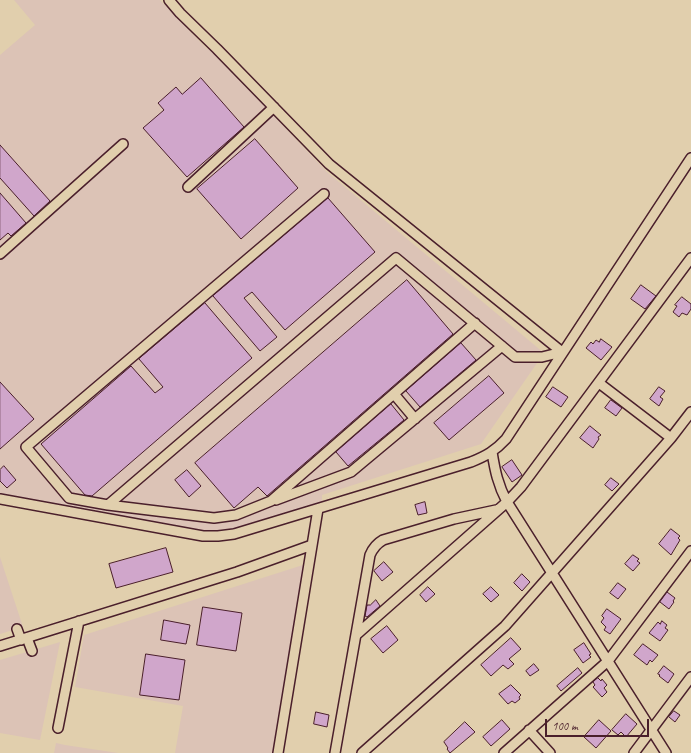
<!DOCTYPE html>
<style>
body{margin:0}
#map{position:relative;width:691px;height:753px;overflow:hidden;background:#e1cfad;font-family:Caveat,sans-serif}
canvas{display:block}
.scale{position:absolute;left:545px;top:719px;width:104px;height:18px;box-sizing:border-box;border:2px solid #4a1f2b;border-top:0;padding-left:5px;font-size:12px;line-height:14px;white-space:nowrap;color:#4a1f2b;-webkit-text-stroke:3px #e1cfad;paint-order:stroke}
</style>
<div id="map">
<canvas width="691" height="753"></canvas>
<div class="scale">100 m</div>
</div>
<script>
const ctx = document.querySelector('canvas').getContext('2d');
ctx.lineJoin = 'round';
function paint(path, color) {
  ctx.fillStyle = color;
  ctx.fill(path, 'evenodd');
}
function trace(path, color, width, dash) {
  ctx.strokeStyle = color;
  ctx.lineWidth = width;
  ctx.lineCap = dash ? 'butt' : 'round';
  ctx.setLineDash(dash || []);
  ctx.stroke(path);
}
paint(new Path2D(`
 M14 0H160L207 49 209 48 327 172 544 353 481 444 322 495V505L214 534 0 495V55L35 25Z
 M0 557 23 627 0 634Z
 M306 564 273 753H175L183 706 75 687 84 635Z
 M60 642 40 740 0 733V660Z
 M56 743 65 745 118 753H54Z`), '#dcc3b6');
const building = new Path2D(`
 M201 78 244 127 187 177 143 128 164 110 158 103 176 87 182 94Z
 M255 139 298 188 241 239 197 189Z
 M0 145 50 201 34 216 0 178Z
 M0 193 26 223 11 236 8 233 0 240Z
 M328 198 375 252 285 330 252 292 244 298 277 337 260 351 213 296Z
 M407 280 453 334 267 496 258 487 234 508 195 463Z
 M641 285 656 296 645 309 631 299Z
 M682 297 691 304V309L687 315 682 313 679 317 673 312 677 306 675 305Z
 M205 303 252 358 92 496 85 495 41 444 131 366 155 393 163 387 139 359Z
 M601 339 612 347 601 360 586 348 591 342 593 344 596 340 599 342Z
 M461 343 476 360 420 407 406 391Z
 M489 376 504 393 449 440 434 423Z
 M0 382 34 419 0 449Z
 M553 387 568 397 561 407 546 397Z
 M659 387 665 391 660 397 663 399 659 406 650 399Z
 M611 400 622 408 616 416 605 408Z
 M391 404 404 420 348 466 336 452Z
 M590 426 601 435 598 437 599 439 593 448 580 438Z
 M512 460 522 475 512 482 502 467Z
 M4 466 16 480 7 488 0 481V470Z
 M187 470 201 486 189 497 175 480Z
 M611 478 619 484 612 491 605 485Z
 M425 502 427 513 418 515 415 505Z
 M671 529 680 536 678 538 680 540 671 555 659 544Z
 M166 548 173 572 116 588 109 564Z
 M633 555 639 559 637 561 640 563 633 571 625 564Z
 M384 562 393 572 382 581 374 571Z
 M522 574 530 582 522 591 514 583Z
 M618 583 626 589 618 599 610 593Z
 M428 587 435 594 426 602 420 595Z
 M491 587 499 595 491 602 483 594Z
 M667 592 675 598 673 601 674 602 669 609 660 602Z
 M376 600 380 606 367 617 365 616 367 605H370Z
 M203 607 242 613 236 651 197 645Z
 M607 609 621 619 610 634 604 630 606 627 601 622 604 618 602 616Z
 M164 620 190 625 186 644 161 640Z
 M662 621 667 625 665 628 668 630 660 641 649 633 658 622 660 624Z
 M387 626 398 640 383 653 371 639Z
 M511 638 521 649 509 659 514 664 508 669 503 665 491 676 481 665Z
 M584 643 591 654 589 655 591 657 583 663 574 650Z
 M643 644 658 655 652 662 650 660 647 665 634 655Z
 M146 654 185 660 179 700 140 695Z
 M534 664 539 670 530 676 526 671Z
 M664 666 674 674 668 683 659 676 660 675 658 674Z
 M578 668 582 673 561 691 557 686Z
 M598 678 601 681 602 679 607 685 604 688 607 692 602 697 593 687 595 685 593 682Z
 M511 685 521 695 519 697 520 699 515 703 512 701 508 704 499 694Z
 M674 711 680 715 675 722 669 717Z
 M316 712 329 715 327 727 314 724Z
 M626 714 637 724 626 737 621 732 618 735 612 730Z
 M502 720 510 729 491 746 483 737Z
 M599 720 611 731 596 748 584 737Z
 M465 722 475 732 450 753 447 749 448 748 444 742Z`);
paint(building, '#d0a6cb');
trace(building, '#4a1f2b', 1);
const minor = new Path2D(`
 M169 0 180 13 217 49 329 164 562 352
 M188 187 274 107
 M324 194 26 447 69 498 108 505 396 258 515 357H542L562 352
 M0 254 123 144
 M599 383 671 438
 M394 394 415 419
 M492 452C495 471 498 485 507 502L666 753
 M0 499 203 536H218L234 534 471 462C486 456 495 451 506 439 567 345 630 252 691 158
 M276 500 351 472 502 346
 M108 505 214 518 236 515 271 501 475 323
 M17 629 21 640
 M356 635 507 502 521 487 691 258
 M27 638 32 651
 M0 646 237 572 312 545
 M58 728 79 621
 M529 730 550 753
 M278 753 318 509
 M335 753 370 555C373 548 376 544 383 540L454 519 496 510
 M362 753 505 626 671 438 691 412
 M504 753 608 661 691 551
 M634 753 691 677`);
trace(minor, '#4a1f2b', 12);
trace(minor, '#e1cfad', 9);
</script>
